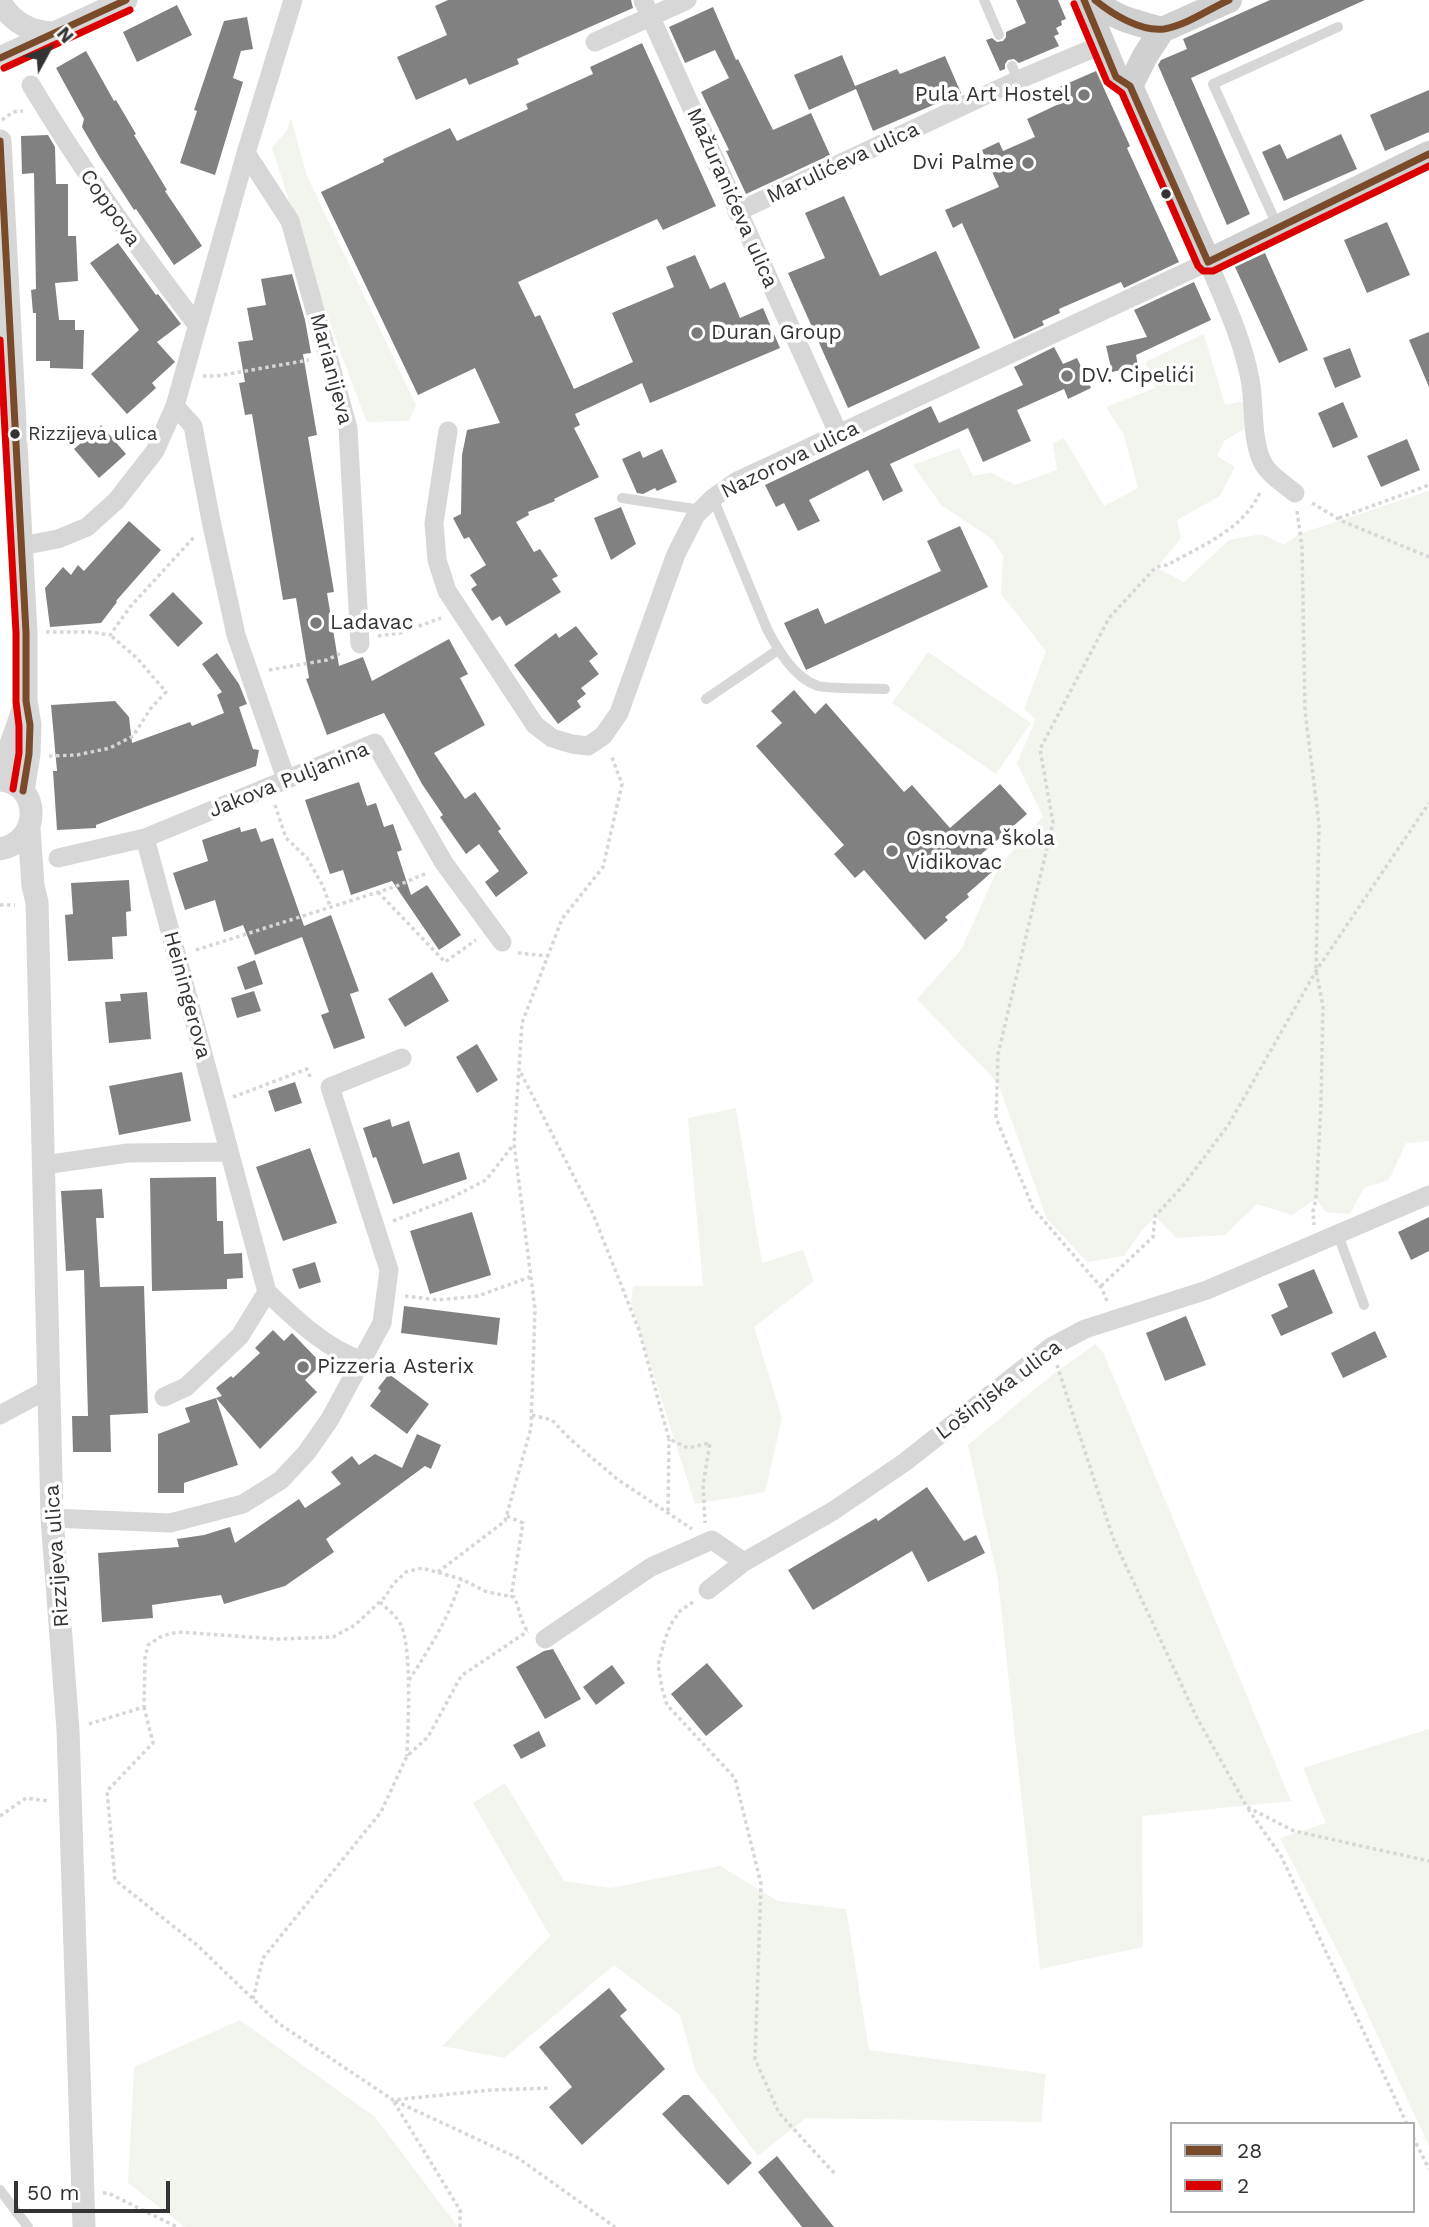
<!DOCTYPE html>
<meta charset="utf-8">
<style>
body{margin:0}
#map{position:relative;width:1429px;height:2227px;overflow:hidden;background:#fff;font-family:"Work Sans",sans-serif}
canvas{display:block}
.legend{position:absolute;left:1170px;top:2122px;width:245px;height:91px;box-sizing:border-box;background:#fff;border:2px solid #adadad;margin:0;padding:9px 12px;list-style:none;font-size:21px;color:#333}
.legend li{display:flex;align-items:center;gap:14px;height:35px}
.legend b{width:35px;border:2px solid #adadad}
.north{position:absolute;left:14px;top:14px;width:70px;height:70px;-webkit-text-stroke:5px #fff;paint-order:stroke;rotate:49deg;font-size:19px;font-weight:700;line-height:28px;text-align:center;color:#333}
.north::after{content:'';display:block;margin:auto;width:24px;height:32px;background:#333;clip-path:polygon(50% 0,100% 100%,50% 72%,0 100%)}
.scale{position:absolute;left:14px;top:2181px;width:156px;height:32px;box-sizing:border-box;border:4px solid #333;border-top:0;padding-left:9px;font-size:21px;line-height:24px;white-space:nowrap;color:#333;-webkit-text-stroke:5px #fff;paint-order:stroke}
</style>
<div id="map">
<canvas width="1429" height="2227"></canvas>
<ul class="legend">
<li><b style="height:9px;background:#7a4b2a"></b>28</li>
<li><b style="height:9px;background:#db0000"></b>2</li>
</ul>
<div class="north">N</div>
<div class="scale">50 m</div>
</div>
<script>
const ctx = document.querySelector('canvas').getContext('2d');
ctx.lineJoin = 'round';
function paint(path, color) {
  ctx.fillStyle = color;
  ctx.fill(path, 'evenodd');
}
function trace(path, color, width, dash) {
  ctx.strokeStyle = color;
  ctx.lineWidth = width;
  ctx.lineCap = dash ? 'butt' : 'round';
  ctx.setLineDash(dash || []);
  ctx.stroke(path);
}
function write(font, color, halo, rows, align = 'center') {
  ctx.font = font + ' "Work Sans",sans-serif';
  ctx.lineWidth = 7;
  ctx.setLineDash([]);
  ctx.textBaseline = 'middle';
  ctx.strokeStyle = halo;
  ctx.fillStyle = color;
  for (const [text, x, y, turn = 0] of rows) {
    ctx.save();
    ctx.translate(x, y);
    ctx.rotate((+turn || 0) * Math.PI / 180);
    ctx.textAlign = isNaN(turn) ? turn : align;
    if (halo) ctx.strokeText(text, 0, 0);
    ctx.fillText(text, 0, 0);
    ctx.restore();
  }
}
paint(new Path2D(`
 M291 118 307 176 416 405 409 421 367 422C331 332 302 240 272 148L287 130Z
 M1204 334 1225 405 1249 400 1244 429 1224 441 1217 456 1235 467 1220 496 1177 520 1181 538 1157 568 1184 582 1229 540 1262 534 1284 545 1299 534 1429 491V1141L1406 1143 1389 1180 1364 1188 1350 1214 1326 1212 1316 1199 1292 1215 1257 1204 1225 1235 1176 1238 1155 1216 1143 1229 1124 1256 1087 1262 1047 1219 998 1083 917 999 961 950 999 866 1043 817 1017 763 1036 719 1024 709 1046 651 1001 594 1003 556 992 539 941 505 913 465 959 448 973 476 991 473 1015 485 1057 470 1053 443 1064 438 1104 506 1138 488 1124 435 1106 407 1155 388 1145 362Z
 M928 652 1031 723 996 774 892 703Z
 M736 1108 762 1263 803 1250 814 1281 754 1327 782 1418 765 1492 695 1504 631 1304 633 1286H703L688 1118Z
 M1096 1344 1104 1354 1291 1801 1142 1816 1143 1947 1040 1969 998 1580 968 1445 1053 1374Z
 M1429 1729V2146L1345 1966 1280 1838 1326 1823 1303 1768Z
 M505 1783 564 1881 611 1888 720 1866 778 1901 846 1909 869 2050 1046 2074 1041 2122 806 2118 758 2156 696 2072 680 2015 614 1965 504 2058 442 2046 550 1936 473 1803Z
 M240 2020 375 2117 458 2227H185L128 2183 134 2067Z`), '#f1f5ed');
paint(new Path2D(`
 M448 0H631L633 8 517 59 519 64 469 85 466 78 416 100 397 57 447 35 435 6Z
 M1016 0H1058L1066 19 1061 21 1062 25 1056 28 1059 34 1054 36 1059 46 1019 63 1014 59 1008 60 1005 64V69L1000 71 986 40 992 38 997 42 1003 41 1006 37V32L1026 23Z
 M1270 0H1365L1191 78 1250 214 1227 225 1158 65 1161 60 1187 49 1183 39Z
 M177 5 192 35 137 62 123 32Z
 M713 7 736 60 738 59 773 130 811 113 830 155 746 194 726 151 729 150 701 92 729 78 715 50 685 63 669 27Z
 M247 17 253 49 241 51 233 78 243 82 215 175 180 163 197 111 194 110 224 21Z
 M642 43 716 206 663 230 657 219 518 282 535 317 540 315 574 389 633 362 612 313 674 287 666 267 695 255 710 289 725 282 740 318 763 308 780 348 650 403 642 383 575 414 580 425 574 428 599 477 554 499 555 501 528 512 529 515 516 522 534 552 540 549 558 576 552 579 561 592 506 626 500 616 492 621 471 589 477 585 470 575 486 565 469 537 464 539 453 518 461 514 462 455 467 430 500 423 475 368 418 395 321 192 384 162 383 159 450 128 457 141 528 109 526 104 593 74 590 67Z
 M86 51 114 101 116 100 136 134 134 135 167 190 165 191 202 246 174 265 136 209 134 210 99 156 82 127 84 119 56 68Z
 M842 55 855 86 897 69 900 74 945 56 961 93 873 131 856 89 809 110 794 75Z
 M1096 71 1130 146 1127 148 1179 262 1124 288 1121 282 1059 309 1060 313 1042 321 1044 325 1014 339 962 223 953 228 945 210 999 187 982 150 999 142 1003 151 1035 137 1027 119 1063 102 1057 88Z
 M1429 90V132L1385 151 1370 115Z
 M1341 134 1357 169 1284 201 1262 152 1280 144 1287 159Z
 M48 135 55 147 56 184H68V236H76L78 281 55 283 59 320H75V330H84L83 369 50 368V361H36V313H33L31 290 36 289 34 173 22 174 21 136Z
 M844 196 880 276 936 251 980 348 848 408 788 273 825 258 805 213Z
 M1387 222 1410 275 1367 293 1344 240Z
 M118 243 156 295 158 294 181 324 157 342 175 362 152 383 156 388 127 414 91 374 139 330 90 263Z
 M1265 253 1308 350 1279 363 1235 267Z
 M292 274 305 320 311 353 303 354 317 435 308 437 334 592 327 593 339 666 363 657 372 681 449 639 468 674 460 678 485 725 434 753 465 799 475 792 501 829 498 831 528 873 496 897 485 882 499 871 479 844 466 854 440 817 443 815 422 784 384 713 327 735 306 679 309 678 296 598 283 600 252 414 245 415 239 383 245 382 238 342 253 340 247 308 266 305 261 279Z
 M1194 282 1211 320 1136 355 1138 366 1112 372 1106 346 1147 337 1134 310Z
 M1429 332V387L1409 340Z
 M1054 347 1063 364 1077 358 1091 388 1068 399 1064 389 1017 410 1031 441 983 462 968 428 890 464 903 491 883 501 868 470 809 500 820 521 798 531 784 503 776 507 765 485 931 406 939 423 1023 385 1014 367Z
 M1350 348 1361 377 1335 388 1323 358Z
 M1343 402 1358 437 1333 448 1318 413Z
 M101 425 126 454 99 478 74 449Z
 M1407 439 1420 470 1381 487 1367 456Z
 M662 449 677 482 657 491 655 488 643 494 637 493 622 459 640 451 643 458Z
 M621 507 636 544 611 560 594 518Z
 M129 521 161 550 116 601 117 602 101 623 50 627 45 588 63 567 71 575 78 565 84 571Z
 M960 526 988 587 806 670 784 623 818 608 825 624 941 571 927 541Z
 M173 592 203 623 178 647 149 615Z
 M576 626 598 654 589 661 599 674 581 688 586 694 577 701 581 707 558 724 514 665 556 633 559 638Z
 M217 653 239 684 247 704 239 707 253 749 259 750 256 766 96 825V828L57 830 53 771H57L51 705 115 701 129 717 132 743 190 722 192 726 224 713 217 695 222 692 202 664Z
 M794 690 815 714 826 703 904 792 912 785 950 828 1000 784 1027 814 978 857 992 872 967 894 969 897 945 917 948 920 925 940 864 870 855 878 834 854 844 845 756 746 782 723 771 711Z
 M359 782 367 806 376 803 384 827 393 824 402 850 397 852 411 895 427 885 461 935 439 950 392 881 351 895 343 870 330 874 305 800Z
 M240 827 241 832 256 828 261 842 273 838 304 926 331 915 359 991 350 994 365 1038 334 1049 321 1015 329 1012 302 937 255 955 243 925 224 932 215 900 185 910 173 873 208 861 202 840Z
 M129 880 131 911 126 912 127 936 112 937 113 959 68 961 65 915 73 914 71 883Z
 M255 960 263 984 245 990 237 967Z
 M432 972 449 1001 405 1027 388 999Z
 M254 991 261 1011 237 1018 231 998Z
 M147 992 151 1039 109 1043 105 1002 121 1001 120 994Z
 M477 1044 498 1080 477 1093 456 1057Z
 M182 1072 191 1121 119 1135 109 1086Z
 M295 1082 302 1103 275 1112 268 1091Z
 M390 1119 392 1127 409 1121 423 1164 459 1152 467 1179 393 1204 376 1157 373 1158 363 1128Z
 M310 1148 337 1223 283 1241 256 1167Z
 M216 1177 217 1221H223L224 1254 242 1253 243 1278 227 1279V1289L152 1291 150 1178Z
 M102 1189 104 1218H96L100 1287 144 1286 148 1413 110 1415 111 1452H73L72 1416H88L84 1270 66 1271 61 1191Z
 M472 1212 491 1275 430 1294 410 1231Z
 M1429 1217V1251L1411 1260 1398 1232Z
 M315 1262 321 1282 299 1289 292 1269Z
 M1314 1269 1333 1313 1281 1336 1271 1315 1288 1307 1278 1284Z
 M404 1306 500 1318 497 1345 401 1333Z
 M1186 1316 1206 1365 1165 1381 1146 1333Z
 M273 1330 284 1341 292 1333 322 1364 305 1380 317 1392 260 1449 216 1398 238 1465 184 1483V1493H158V1434L190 1422 185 1408 222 1396 216 1388 231 1376 233 1378 260 1353 255 1348Z
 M1375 1331 1387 1357 1343 1378 1331 1353Z
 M389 1374 429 1404 407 1434 370 1406 381 1391 378 1388Z
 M417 1434 441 1445 431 1469 425 1466 326 1539 334 1552 285 1586 224 1604 221 1595 152 1605 153 1618 102 1622 98 1553 179 1547 177 1539 204 1535 230 1527 235 1543 299 1499 305 1508 341 1484 331 1472 352 1456 359 1465 375 1454 402 1468Z
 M927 1487 964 1541 976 1535 985 1553 928 1582 912 1551 813 1610 788 1570 876 1518 878 1521Z
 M553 1649 581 1699 545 1719 516 1667 544 1651Z
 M707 1663 743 1706 706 1736 671 1694Z
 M612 1665 625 1683 596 1705 583 1687Z
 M539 1731 546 1746 521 1759 513 1745Z
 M609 1988 627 2010 620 2016 665 2069 582 2145 549 2107 572 2087 539 2047Z
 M683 2095H689L752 2163 728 2185 662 2114Z
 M777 2156 834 2227H802L758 2172Z`), '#818181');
trace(new Path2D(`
 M2 120 13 112 23 111
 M203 376H217L309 360
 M1312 503 1342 521 1429 557
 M1297 511 1302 547 1305 711 1319 824 1316 971 1323 1006 1321 1104 1316 1199 1313 1211 1314 1225
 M1339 518 1429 485
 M46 632H91L110 635 130 607 195 536
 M378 636 400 633 441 618
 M269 670 327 660 343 652
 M49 756 77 755 110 748 133 736 151 708 166 692 137 658 110 635
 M275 805 286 838 307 858 323 886 330 906
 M378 892 445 962 476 940
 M0 905H15
 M196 950 394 887 427 873
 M518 953 548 956
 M521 1073 593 1214 639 1330 669 1439 688 1448 710 1443 703 1485 705 1523
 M233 1097 307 1069 311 1079
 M393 1221 449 1199 486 1180 514 1144
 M1101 1286 1153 1237 1155 1216 1182 1187 1229 1124 1316 971 1429 803
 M405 1296 438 1300 478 1296 530 1277
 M1107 1301 1101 1287 1033 1208 996 1118 998 1054 1053 823 1040 749 1109 618 1156 567 1167 565C1201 546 1245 529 1261 490
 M1057 1365 1113 1538 1197 1718 1247 1807 1294 1831 1429 1861
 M532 1415 552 1420 570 1439 617 1479 692 1529
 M668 1511 669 1439
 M507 1516 523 1523 511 1597
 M438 1572 505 1521 531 1428 535 1309 514 1144 522 1023 562 919 603 867 622 784 611 755
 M380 1602C387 1609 399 1618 402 1627 412 1657 408 1723 407 1756
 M693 1602 680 1611 671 1624 665 1639 658 1665 662 1688 667 1705 735 1778 761 1884 755 2059 779 2113 835 2174
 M409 1680C430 1648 450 1616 461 1579
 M144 1707 153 1743 107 1791 115 1880 197 1945 278 2023 393 2100 491 2090 549 2088
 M89 1724 144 1707 145 1658 148 1645 162 1636 178 1632 277 1639 333 1637 355 1625 386 1596 393 1584 406 1572 422 1568 461 1579 487 1592 514 1597C520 1609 520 1621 528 1632
 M1248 1809 1281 1856 1407 2124
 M0 1816 26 1798 48 1801
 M253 1999 263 1958 381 1812 407 1756 428 1737 461 1676 528 1631
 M395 2101 518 2158 615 2227
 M394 2102 460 2210V2227
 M1413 2137 1429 2169
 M103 2193H108L177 2227`), '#d6d6d6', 3.5, [3.5, 3.5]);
trace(new Path2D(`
 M984 0 999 35
 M1012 66 1018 80
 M1277 225 1213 84 1338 27
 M622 498 701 510
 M713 498 767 629C778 650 794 678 818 686 830 689 870 688 885 689
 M706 699 778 650
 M1338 1235 1364 1305
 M0 2190 28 2227`), '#d7d7d7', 10);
trace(new Path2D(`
 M643 0 839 435
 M595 42 687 0
 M31 85C81 169 137 247 197 325
 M246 153 290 221 348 428 360 644
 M737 212 1018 80 1101 45
 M448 431 434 523 437 560 447 591 535 725 552 738 572 744 588 746 603 736 619 713 676 554 696 515 713 498 737 481 1208 262C1224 300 1242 338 1250 379 1255 405 1251 434 1261 459 1267 474 1283 483 1295 493
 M21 546 58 539 87 527 116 501 155 451 175 406
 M286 779 236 635 211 521 193 426 175 406 246 153 293 0
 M145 838 267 1292C293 1317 326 1349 361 1360
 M58 858 145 838 375 743 444 863 502 942
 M44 1165 128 1153 229 1152
 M164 1397 186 1387 240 1336 267 1292
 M0 1415 50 1388
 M52 1518 170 1523 243 1504 281 1480 307 1452 330 1419 382 1323 389 1270 330 1087 402 1058
 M708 1590 744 1562 833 1511 905 1462 1051 1347 1085 1329 1207 1290 1429 1195
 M545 1639 651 1567 712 1540 744 1562`), '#d7d7d7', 19);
trace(new Path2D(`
 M0 2C13 23 30 32 54 33
 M0 58 126 0
 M0 141 26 633V701L30 725 29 754 23 791
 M0 768 10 747 24 707
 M0 780C41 783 42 842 0 849
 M29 828 33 886 37 902 52 1518 68 1730 84 2227`), '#d7d7d7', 23);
trace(new Path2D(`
 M1084 0 1116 77 1130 86 1208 262 1429 154
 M1095 0C1113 19 1138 23 1162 30
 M1130 86 1145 56 1162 30 1229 0`), '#d0d0d0', 26);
trace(new Path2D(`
 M1084 0 1116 77 1130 86 1208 262 1429 154
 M1095 0C1112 14 1141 32 1164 29 1187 25 1209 9 1229 0
 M0 58 126 0
 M0 141 26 633V701L30 725 29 754 23 791`), '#7a4b2a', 7);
trace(new Path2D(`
 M1074 4 1107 82 1122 93 1198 266 1203 271H1213L1429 166
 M4 68 130 10
 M0 340 16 633V702L19 726V753L13 789`), '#db0000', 7);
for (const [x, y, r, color] of [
 [1084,95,7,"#7a7a7a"],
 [1028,163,7,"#7a7a7a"],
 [1166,194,6,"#333"],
 [697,333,7,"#7a7a7a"],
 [1067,376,7,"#7a7a7a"],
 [15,434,6,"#333"],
 [316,623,7,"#7a7a7a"],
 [892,851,7,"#7a7a7a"],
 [303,1367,7,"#7a7a7a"]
]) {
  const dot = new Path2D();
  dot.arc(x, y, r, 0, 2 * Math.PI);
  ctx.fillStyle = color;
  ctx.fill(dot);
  trace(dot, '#fff', 2.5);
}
write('19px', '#333', '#fff', [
 ["Rizzijeva ulica",28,434]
], 'left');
write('21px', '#333', '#fff', [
 ["Pula Art Hostel",1070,95,"right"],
 ["Dvi Palme",1014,163,"right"],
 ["Duran Group",711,333],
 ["DV. Cipelići",1081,376],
 ["Ladavac",330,623],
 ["Osnovna škola",906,839],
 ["Vidikovac",906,863],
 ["Pizzeria Asterix",317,1367]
], 'left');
write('21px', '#333', '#fff', [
 ["Marulićeva ulica",843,163,-25],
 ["Mažuranićeva ulica",732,198,66],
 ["Coppova",110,208,55],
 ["Marianijeva",331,369,75],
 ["Nazorova ulica",790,460,-26],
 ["Jakova Puljanina",289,780,-22],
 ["Heiningerova",187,995,75],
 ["Lošinjska ulica",999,1390,-37],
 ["Rizzijeva ulica",57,1556,-94]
]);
</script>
